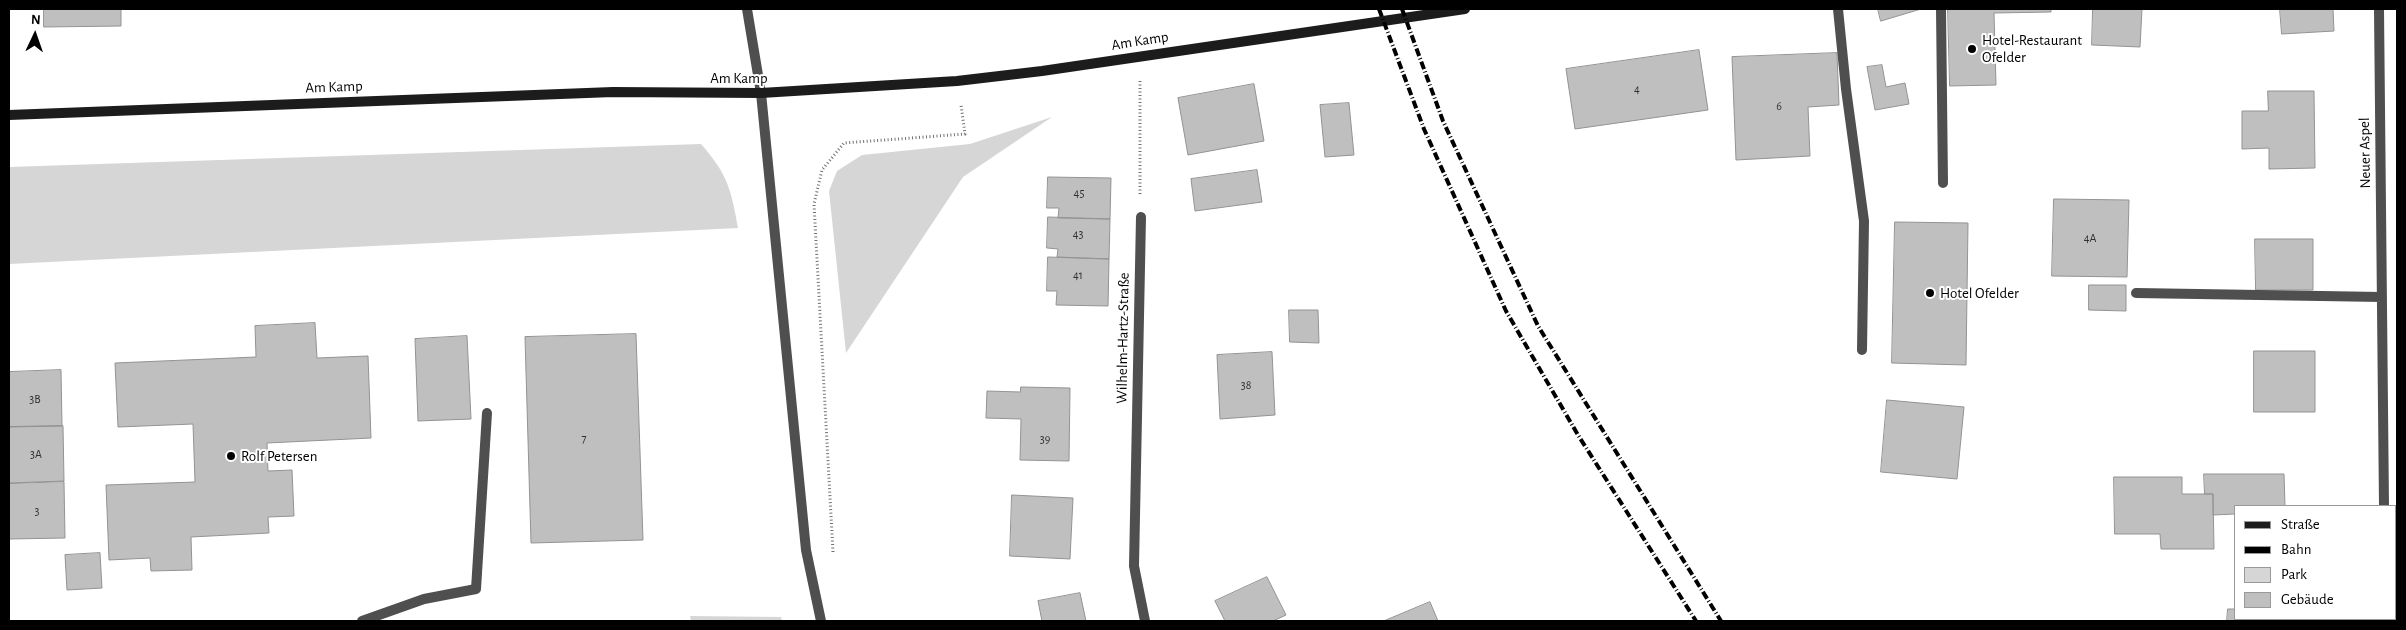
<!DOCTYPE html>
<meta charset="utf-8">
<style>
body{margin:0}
#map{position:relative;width:2406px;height:630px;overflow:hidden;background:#fff;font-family:"Alegreya Sans",sans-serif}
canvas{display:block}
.frame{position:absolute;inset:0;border:10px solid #000;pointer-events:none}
.legend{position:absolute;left:2234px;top:505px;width:162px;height:115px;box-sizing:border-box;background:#fff;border:1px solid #999;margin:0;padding:6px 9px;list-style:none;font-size:15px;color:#000}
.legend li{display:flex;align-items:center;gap:10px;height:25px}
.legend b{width:25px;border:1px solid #999}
.north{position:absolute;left:10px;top:10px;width:50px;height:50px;-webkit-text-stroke:4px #fff;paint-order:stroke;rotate:3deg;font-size:14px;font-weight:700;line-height:20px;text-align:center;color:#000}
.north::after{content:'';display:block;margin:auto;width:18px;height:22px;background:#000;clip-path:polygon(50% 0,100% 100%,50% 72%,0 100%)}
</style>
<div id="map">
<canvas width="2406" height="630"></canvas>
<div class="frame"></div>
<ul class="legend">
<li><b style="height:6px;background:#1c1c1c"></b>Straße</li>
<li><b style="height:6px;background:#000"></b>Bahn</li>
<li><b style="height:14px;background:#d6d6d6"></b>Park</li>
<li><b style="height:14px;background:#bfbfbf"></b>Gebäude</li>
</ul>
<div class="north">N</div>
</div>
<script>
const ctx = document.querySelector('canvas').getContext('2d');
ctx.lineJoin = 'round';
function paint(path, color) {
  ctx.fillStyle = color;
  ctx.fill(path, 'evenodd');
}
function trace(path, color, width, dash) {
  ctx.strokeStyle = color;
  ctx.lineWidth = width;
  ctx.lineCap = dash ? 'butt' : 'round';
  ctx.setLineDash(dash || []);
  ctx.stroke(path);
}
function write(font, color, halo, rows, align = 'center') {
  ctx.font = font + ' "Alegreya Sans",sans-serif';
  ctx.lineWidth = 4;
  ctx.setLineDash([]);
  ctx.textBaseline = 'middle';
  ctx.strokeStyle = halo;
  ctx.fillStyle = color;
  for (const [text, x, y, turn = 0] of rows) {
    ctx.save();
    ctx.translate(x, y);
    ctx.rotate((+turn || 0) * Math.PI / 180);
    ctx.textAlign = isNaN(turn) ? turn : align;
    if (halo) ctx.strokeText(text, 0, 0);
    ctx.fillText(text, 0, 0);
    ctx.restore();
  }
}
paint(new Path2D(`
 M1052 117 963 177 846 353 829 191 837 171 862 155 970 144Z
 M701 144C728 175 731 189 738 228L9 264V167Z
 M690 616 781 617 782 621H691Z`), '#d6d6d6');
const building = new Path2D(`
 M44 9H121V26L44 27Z
 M1878 9H1921L1881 21Z
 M1948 9H2051V12L1994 13 1996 85 1950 86Z
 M2093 9H2142L2140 47 2092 45Z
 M2280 9H2333L2334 31 2282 34Z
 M1699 50 1708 110 1575 129 1566 69Z
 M1837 53 1839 105 1808 107 1810 156 1736 160 1732 57Z
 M1882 65 1886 87 1905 83 1909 104 1875 110 1867 67Z
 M1254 84 1264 141 1188 155 1178 98Z
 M2268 91H2314L2315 168 2269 169V148L2242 149V111H2268Z
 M1349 103 1354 155 1325 157 1320 105Z
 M1257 170 1262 202 1195 211 1191 179Z
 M1048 177 1111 178 1110 219 1058 218 1059 208H1047Z
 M2054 199 2129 200 2127 277 2052 276Z
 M1048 217 1110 219 1109 259 1057 257 1058 249 1047 248Z
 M1895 222 1968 223 1966 365 1892 363Z
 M2255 239H2313V290H2256Z
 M1048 257 1109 259 1108 306 1056 305 1057 291H1047Z
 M2089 285H2126V311L2089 310Z
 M1289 310H1318L1319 343 1290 342Z
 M315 323 317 358 368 356 371 438 267 443 268 471 292 470 294 516 268 517 269 533 191 537 192 570 151 571 150 558 109 560 106 485 195 482 193 424 118 427 115 363 256 357 255 326Z
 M636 334 643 540 531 543 525 337Z
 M467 336 471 419 418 421 415 339Z
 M2254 351H2315V412H2254Z
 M1272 352 1275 415 1220 419 1217 355Z
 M61 370 62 426 9 427V372Z
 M1021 387 1070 388 1069 461 1020 460 1021 419 986 418 987 391 1020 392Z
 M1887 400 1964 407 1957 479 1881 472Z
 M63 426 64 481 9 483V427Z
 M2204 474H2284L2285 506H2235V514L2213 515V494H2205Z
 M2114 477H2182V494H2213L2214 549H2161L2160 534H2115Z
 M64 482 65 538 9 539V484Z
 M1012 495 1073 498 1070 559 1010 556Z
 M100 553 102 588 67 590 65 555Z
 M1267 577 1286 615 1273 621H1225L1215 601Z
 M1080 593 1086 621H1042L1038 601Z
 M1430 602 1438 621H1384Z
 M2228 609H2235V619H2287V621H2227Z`);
paint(building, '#bfbfbf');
trace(building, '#939393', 1);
trace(new Path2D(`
 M1140 194V81
 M833 552 814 204 822 170 844 143 965 134 961 105`), '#717171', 3, [1, 2.5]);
trace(new Path2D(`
 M1838 9 1846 89 1864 221 1862 350
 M1941 9 1943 183
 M362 621 424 599 476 589 487 413`), '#4f4f4f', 10);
trace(new Path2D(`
 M747 9 761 93 806 550 821 621
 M2379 9 2384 506
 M1141 217 1134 566 1145 621
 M2136 293 2382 297
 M2385 619V621`), '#4f4f4f', 10);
trace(new Path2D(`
 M9 115 613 92 761 93 957 81 1042 71 1465 9`), '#1c1c1c', 10);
trace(new Path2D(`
 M1379 9 1424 129 1506 311 1578 435 1696 621
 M1402 9 1443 121 1538 326 1721 621`), '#000', 4, [8, 2.5, 1, 2.5]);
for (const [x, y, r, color] of [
 [1972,49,5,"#000"],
 [1930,293,5,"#000"],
 [231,456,5,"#000"]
]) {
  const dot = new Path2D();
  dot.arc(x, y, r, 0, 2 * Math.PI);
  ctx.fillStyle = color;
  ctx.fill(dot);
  trace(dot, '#fff', 2);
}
write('12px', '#303030', null, [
 ["4",1637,89],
 ["6",1779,106],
 ["45",1079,193],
 ["43",1078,234],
 ["4A",2090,238],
 ["41",1078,275],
 ["38",1246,385],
 ["3B",35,399],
 ["7",584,438],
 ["39",1045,439],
 ["3A",36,454],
 ["3",37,511]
]);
write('15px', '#000', '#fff', [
 ["Hotel-Restaurant",1982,40],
 ["Ofelder",1982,57],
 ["Hotel Ofelder",1940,293],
 ["Rolf Petersen",241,456]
], 'left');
write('15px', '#000', '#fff', [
 ["Am Kamp",1140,41,-9],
 ["Am Kamp",739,78],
 ["Am Kamp",334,87,-2],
 ["Neuer Aspel",2365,153,-91],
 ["Wilhelm-Hartz-Straße",1123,338,-89]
]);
</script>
